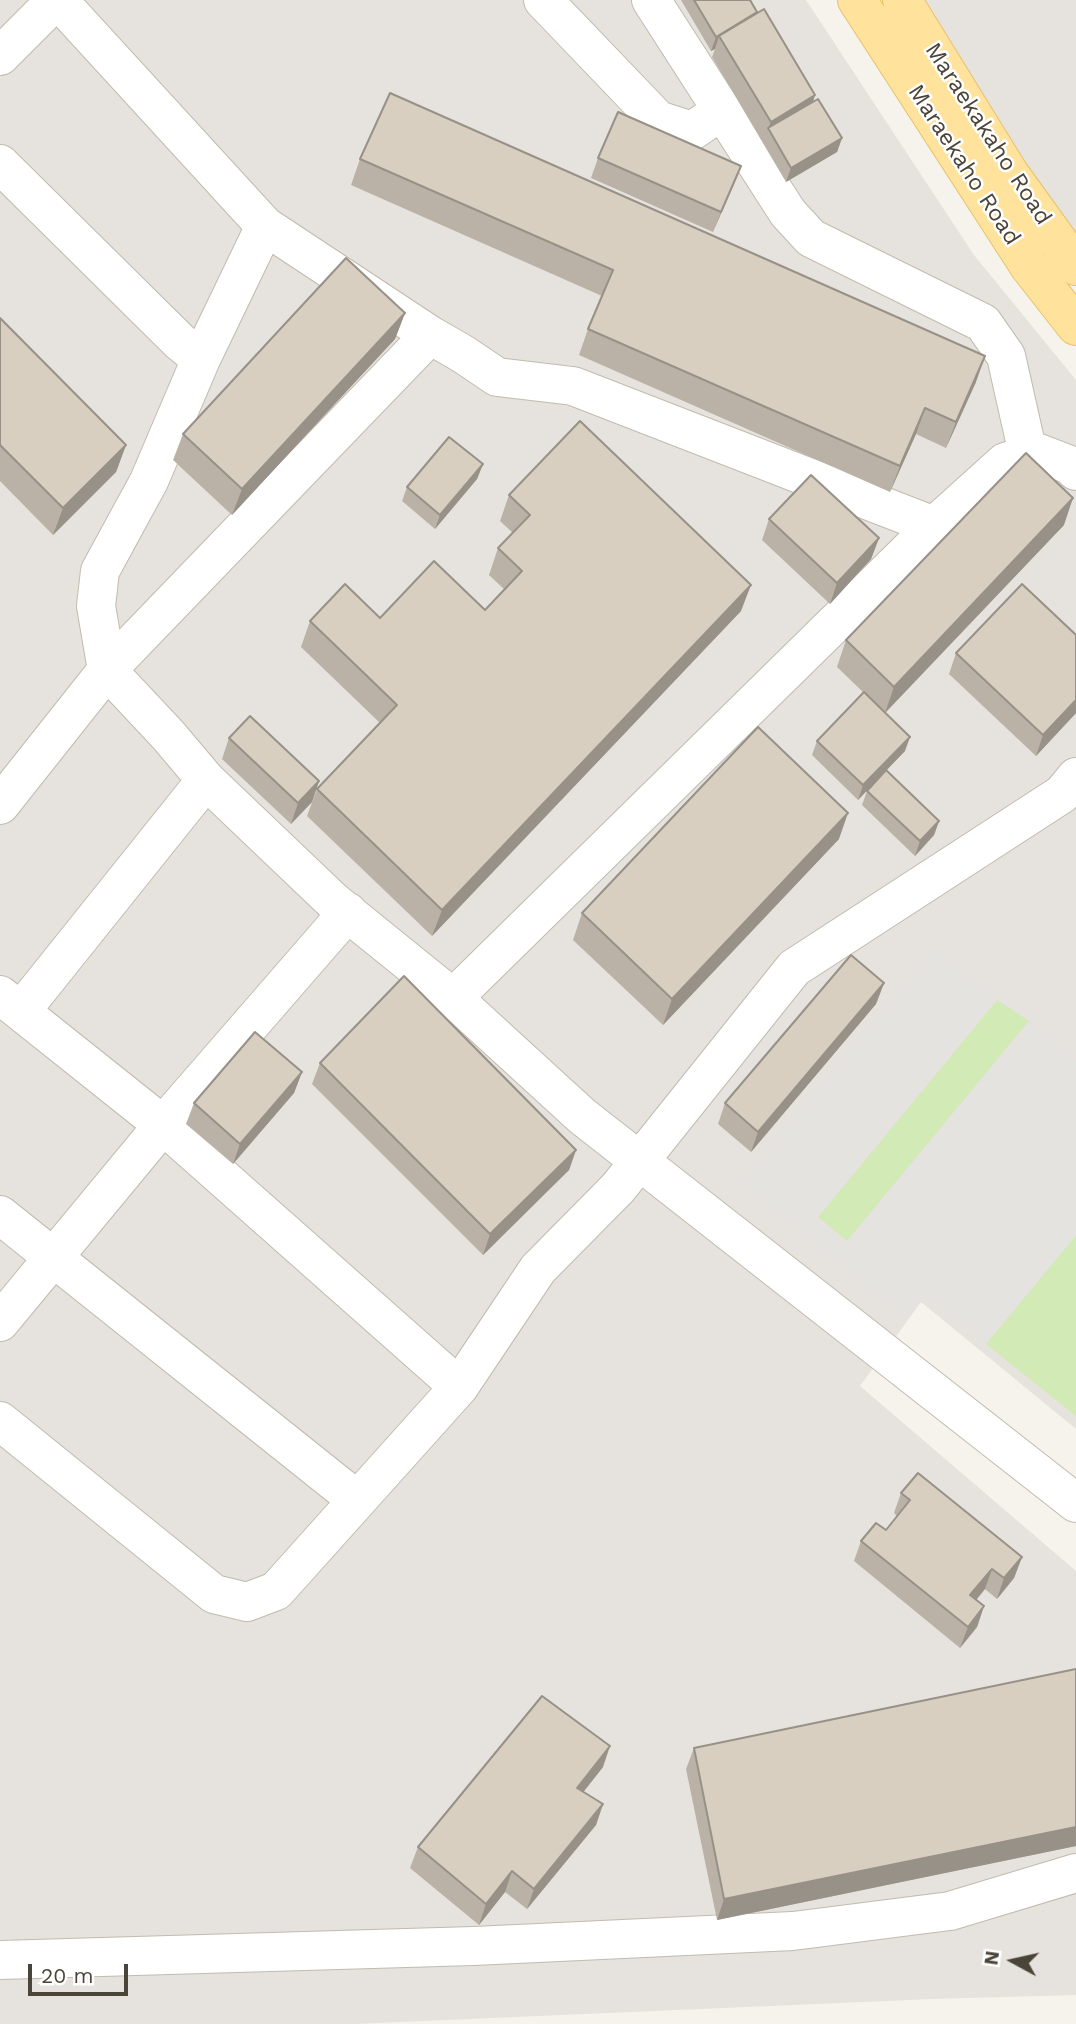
<!DOCTYPE html>
<style>
body{margin:0}
#map{position:relative;width:1076px;height:2024px;overflow:hidden;background:#f6f3ec;font-family:"Work Sans",sans-serif}
canvas{display:block}
.north{position:absolute;left:978px;top:1926px;width:70px;height:70px;-webkit-text-stroke:5px #fff;paint-order:stroke;rotate:278deg;font-size:19px;font-weight:700;line-height:28px;text-align:center;color:#4b4439}
.north::after{content:'';display:block;margin:auto;width:24px;height:32px;background:#4b4439;clip-path:polygon(50% 0,100% 100%,50% 72%,0 100%)}
.scale{position:absolute;left:28px;top:1964px;width:100px;height:32px;box-sizing:border-box;border:4px solid #4b4439;border-top:0;padding-left:9px;font-size:21px;line-height:24px;white-space:nowrap;color:#4b4439;-webkit-text-stroke:5px #fff;paint-order:stroke}
</style>
<div id="map">
<canvas width="1076" height="2024"></canvas>
<div class="north">N</div>
<div class="scale">20 m</div>
</div>
<script>
const ctx = document.querySelector('canvas').getContext('2d');
ctx.lineJoin = 'round';
function paint(path, color) {
  ctx.fillStyle = color;
  ctx.fill(path, 'evenodd');
}
function trace(path, color, width, dash) {
  ctx.strokeStyle = color;
  ctx.lineWidth = width;
  ctx.lineCap = dash ? 'butt' : 'round';
  ctx.setLineDash(dash || []);
  ctx.stroke(path);
}
function write(font, color, halo, rows, align = 'center') {
  ctx.font = font + ' "Work Sans",sans-serif';
  ctx.lineWidth = 5;
  ctx.setLineDash([]);
  ctx.textBaseline = 'middle';
  ctx.strokeStyle = halo;
  ctx.fillStyle = color;
  for (const [text, x, y, turn = 0] of rows) {
    ctx.save();
    ctx.translate(x, y);
    ctx.rotate((+turn || 0) * Math.PI / 180);
    ctx.textAlign = isNaN(turn) ? turn : align;
    if (halo) ctx.strokeText(text, 0, 0);
    ctx.fillText(text, 0, 0);
    ctx.restore();
  }
}
paint(new Path2D(`
 M0 0H806L974 255 1076 380V1429L921 1302 860 1386 1076 1571V1995L932 1999 354 2024H0Z
 M912 0H1076V257Z`), '#e6e2dd');
paint(new Path2D(`
 M997 1000 1029 1021 847 1242 818 1217Z
 M1076 1235V1416L986 1344Z`), '#d2eab5');
paint(new Path2D(`
 M934 947 997 1000 818 1217 847 1241 1029 1021 1076 1060V1235L986 1344 927 1295 906 1320 741 1182Z`), '#e5e3e0');
const minor = new Path2D(`
 M58 0 265 226 430 335
 M543 0 658 120 692 131 723 110
 M651 0 788 213 811 238 983 323 1006 356 1028 454
 M0 56 56 0
 M0 164 180 342 201 359 149 481 100 571 96 606 107 670 168 735 206 780 333 901 453 998 582 1116 1076 1503
 M201 359 265 226
 M934 526 1005 462 1036 452 1070 465 1076 471
 M0 805 107 670 430 335 463 354 497 377 573 386 934 526 453 998
 M0 995 163 1125 459 1387
 M21 1011 206 780
 M0 1215 357 1500
 M0 1322 163 1125 348 912
 M0 1421 214 1594 247 1602 276 1591 459 1387 538 1269 618 1188 794 968 1062 794 1076 777
 M0 1960 474 1946 793 1931 950 1911 1076 1873`);
const major = new Path2D(`
 M857 0 1029 266 1076 326
 M902 0 1009 173 1076 266`);
trace(minor, '#c2bbae', 40);
trace(major, '#e6c16a', 40);
trace(minor, '#fff', 38);
trace(major, '#ffe39c', 38);
paint(new Path2D(`
 M681 0H750L757 14 815 95 813 102 842 138 837 152 786 182 712 57 715 49 711 51Z
 M598 158 741 166 713 232 591 178Z
 M360 159 976 382 946 448 916 434 890 492 579 355 588 329 602 296 351 185Z
 M405 313 395 339 232 515 173 460 183 434Z
 M0 318 126 445 116 472 53 535 0 481Z
 M483 464 477 479 435 529 402 501 407 487Z
 M509 495 741 611 432 936 307 816 317 789 380 723 301 647 310 621 380 618 485 610 504 589 489 575 498 548 513 533 500 521Z
 M769 519 879 538 871 559 830 604 762 540Z
 M1064 525 885 713 905 751 886 770 939 821 934 835 915 856 862 805 867 791 883 773 858 800 812 755 817 741 864 693 837 667 846 640Z
 M1076 635V713L1036 756 949 674 956 653Z
 M229 738 319 781 312 802 291 824 222 759Z
 M839 839 663 1025 573 940 582 913Z
 M884 983 876 1004 751 1152 718 1124 725 1103Z
 M320 1063 576 1150 569 1170 483 1255 312 1084Z
 M302 1072 294 1093 233 1164 186 1124 194 1103Z
 M901 1493 1022 1557 1014 1578 997 1599 985 1589 976 1600 984 1606 977 1627 960 1648 854 1561 861 1541 886 1530 897 1516 894 1513Z
 M1076 1669V1846L717 1920 686 1769 694 1748Z
 M603 1767 583 1792 603 1804 596 1825 527 1909 505 1892 479 1925 410 1868 418 1847Z`), '#bab2a6');
paint(new Path2D(`
 M757 12 752 26 719 36 715 49 711 51 716 37Z
 M815 95 808 116 768 128 771 122Z
 M842 138 837 152 786 182 791 168Z
 M741 166 733 186 713 232 721 212Z
 M405 313 395 339 232 515 242 489Z
 M985 356 976 382 946 448 956 422Z
 M925 408 916 434 890 492 900 466Z
 M126 445 116 472 53 535 63 508Z
 M483 464 477 479 435 529 440 515Z
 M1073 498 1064 525 885 713 894 687Z
 M879 538 871 559 830 604 837 583Z
 M751 585 741 611 432 936 442 910Z
 M1076 700V713L1036 756 1043 735Z
 M910 737 905 751 858 800 863 785Z
 M319 781 312 802 291 824 298 803Z
 M848 813 839 839 663 1025 672 999Z
 M939 821 934 835 915 856 920 841Z
 M884 983 876 1004 751 1152 758 1132Z
 M302 1072 294 1093 233 1164 240 1144Z
 M576 1150 569 1170 483 1255 490 1234Z
 M1022 1557 1014 1578 997 1599 1004 1578Z
 M992 1569 985 1589 963 1616 970 1595Z
 M984 1606 977 1627 960 1648 968 1627Z
 M610 1746 603 1767 570 1809 577 1788Z
 M603 1804 596 1825 527 1909 534 1889Z
 M1076 1827V1846L717 1920 724 1899Z
 M512 1871 505 1892 479 1925 486 1904Z`), '#979187');
const building = new Path2D(`
 M694 0H750L757 12 716 37Z
 M764 9 815 95 771 122 719 36Z
 M390 93 985 356 956 422 925 408 900 466 588 329 613 270 360 159Z
 M818 99 842 138 791 168 768 128Z
 M618 112 741 166 721 212 598 158Z
 M346 258 405 313 242 489 183 434Z
 M0 318 126 445 63 508 0 445Z
 M580 421 751 585 442 910 317 789 397 705 310 621 345 584 380 618 434 561 485 610 522 571 498 548 530 515 509 495Z
 M449 437 483 464 440 515 407 487Z
 M1026 453 1073 498 894 687 846 640Z
 M811 475 879 538 837 583 769 519Z
 M1022 584 1076 635V700L1043 735 956 653Z
 M864 692 910 737 863 785 817 741Z
 M250 716 319 781 298 803 229 738Z
 M758 727 848 813 672 999 582 913Z
 M886 770 939 821 920 841 867 791Z
 M851 955 884 983 758 1132 725 1103Z
 M404 976 576 1150 490 1234 320 1063Z
 M255 1032 302 1072 240 1144 194 1103Z
 M918 1473 1022 1557 1004 1578 992 1569 970 1595 984 1606 968 1627 861 1541 876 1523 886 1530 910 1500 901 1493Z
 M1076 1669V1827L724 1899 694 1748Z
 M542 1696 610 1746 577 1788 603 1804 534 1889 512 1871 486 1904 418 1847Z`);
paint(building, '#d8cfc1');
trace(building, '#979187', 2);
write('23px', '#4b4439', '#fff', [
 ["Maraekakaho Road",988,134,57],
 ["Maraekaho Road",964,165,57]
]);
</script>
